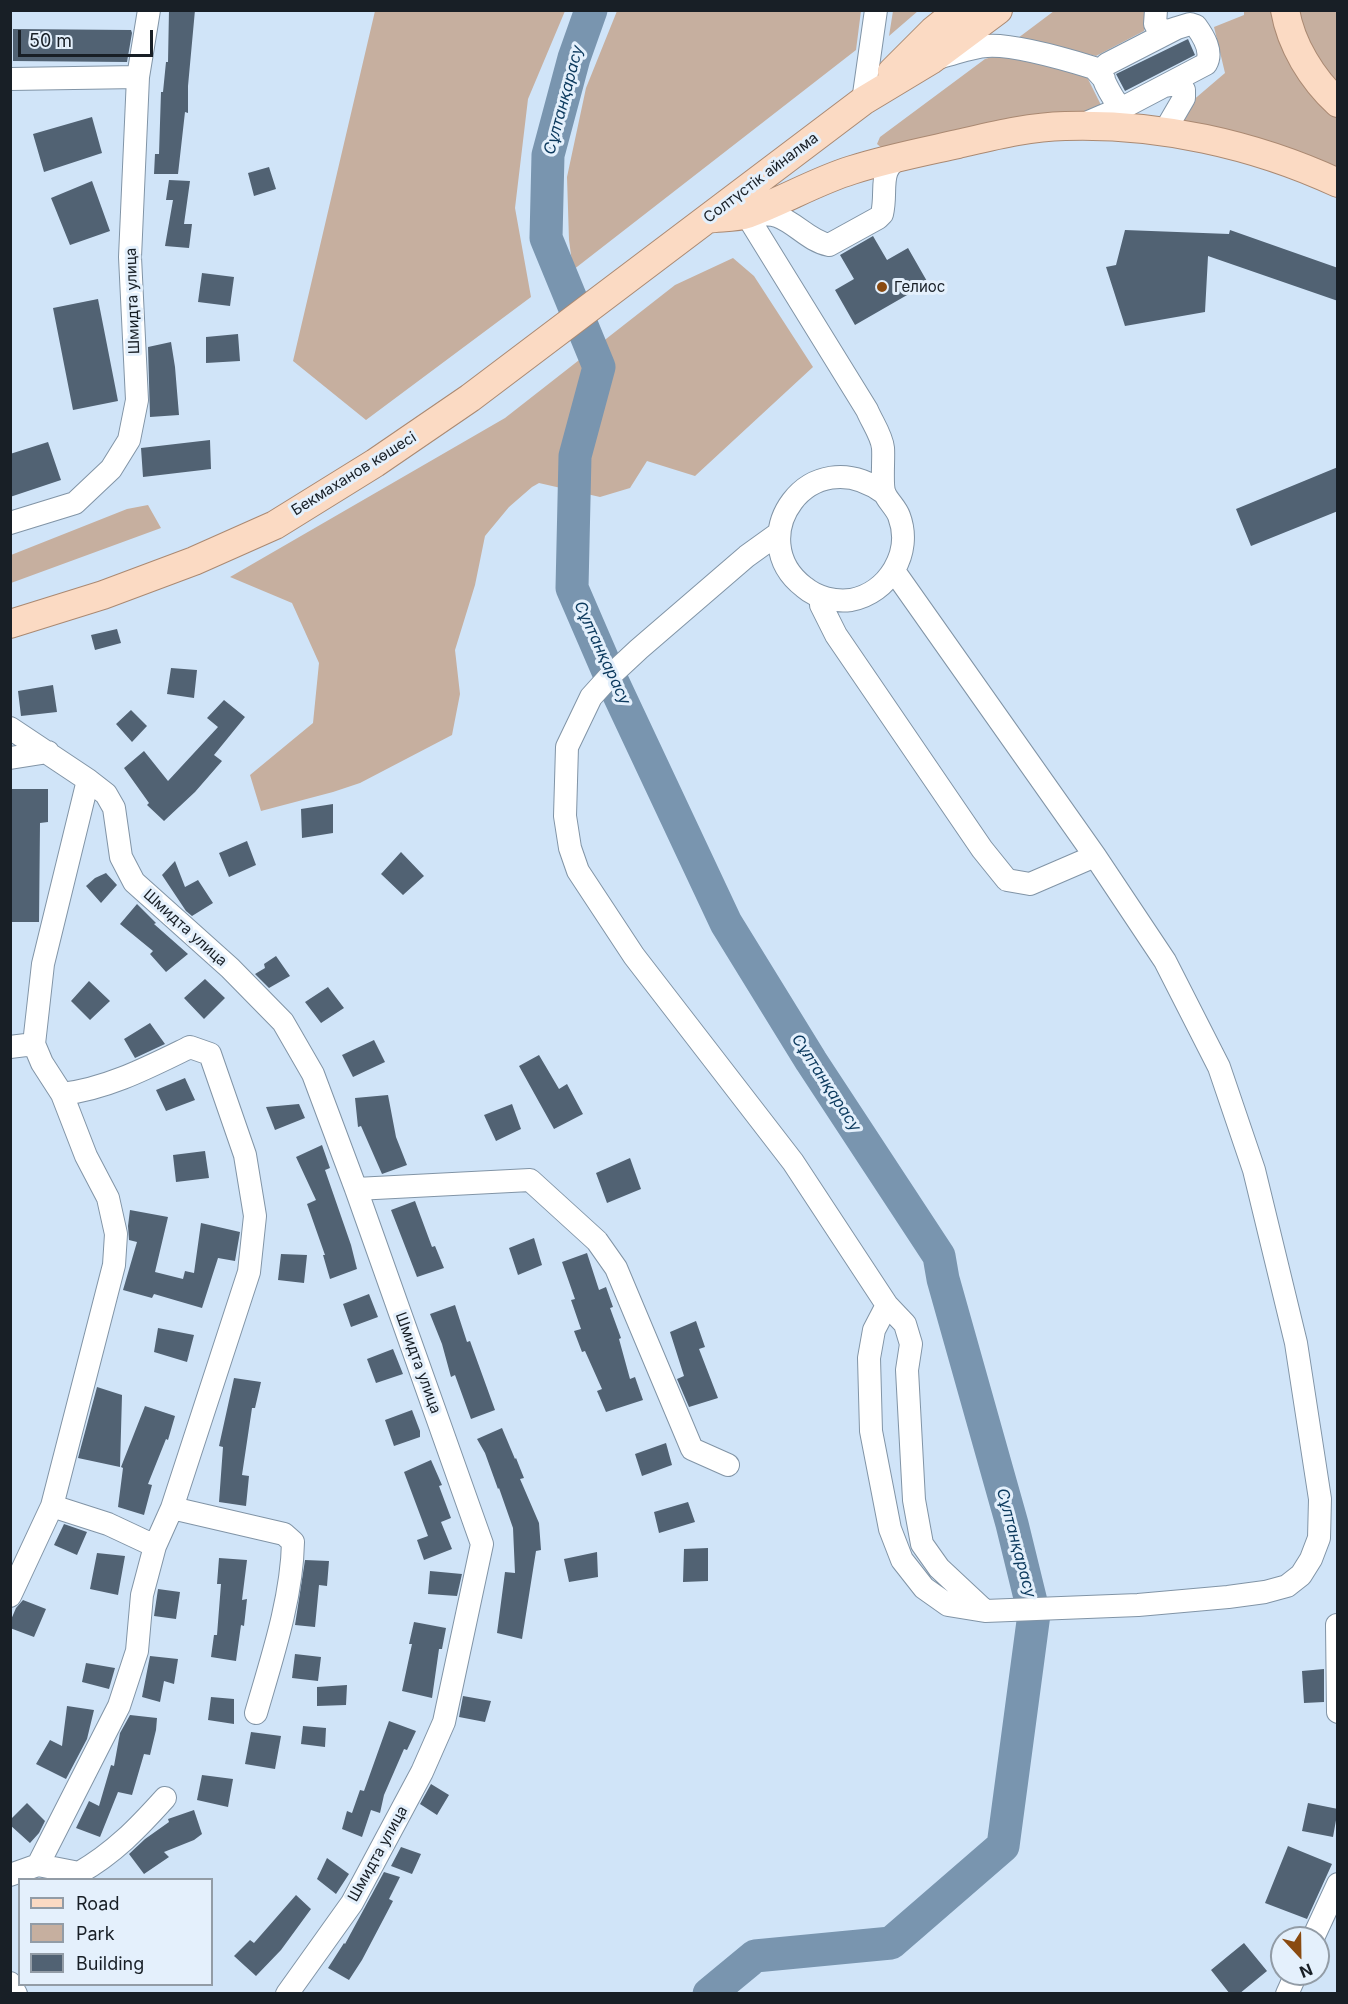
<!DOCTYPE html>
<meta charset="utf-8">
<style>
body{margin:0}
#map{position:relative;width:1348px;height:2004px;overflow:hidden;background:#d0e4f8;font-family:Inter,sans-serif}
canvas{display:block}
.frame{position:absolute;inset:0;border:12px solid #181f26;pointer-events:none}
.legend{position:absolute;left:18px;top:1878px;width:195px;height:108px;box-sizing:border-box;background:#e4f0fc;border:2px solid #929ca6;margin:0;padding:8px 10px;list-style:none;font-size:18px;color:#181f26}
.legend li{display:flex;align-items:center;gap:12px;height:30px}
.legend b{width:30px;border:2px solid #929ca6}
.north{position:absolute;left:1270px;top:1926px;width:60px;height:60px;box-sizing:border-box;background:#e4f0fc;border:2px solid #929ca6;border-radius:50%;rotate:158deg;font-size:16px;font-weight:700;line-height:24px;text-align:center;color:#181f26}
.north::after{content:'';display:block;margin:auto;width:21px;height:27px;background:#894a10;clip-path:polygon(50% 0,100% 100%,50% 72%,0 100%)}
.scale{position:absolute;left:18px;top:30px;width:135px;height:27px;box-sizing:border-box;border:3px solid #181f26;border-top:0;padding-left:8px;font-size:18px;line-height:21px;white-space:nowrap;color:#181f26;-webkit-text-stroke:4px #e4f0fc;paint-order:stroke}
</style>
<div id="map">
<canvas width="1348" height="2004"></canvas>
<div class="frame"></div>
<ul class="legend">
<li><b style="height:8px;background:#fbdac3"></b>Road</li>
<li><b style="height:16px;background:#c6af9f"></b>Park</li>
<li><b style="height:16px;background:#516273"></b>Building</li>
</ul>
<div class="north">N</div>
<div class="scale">50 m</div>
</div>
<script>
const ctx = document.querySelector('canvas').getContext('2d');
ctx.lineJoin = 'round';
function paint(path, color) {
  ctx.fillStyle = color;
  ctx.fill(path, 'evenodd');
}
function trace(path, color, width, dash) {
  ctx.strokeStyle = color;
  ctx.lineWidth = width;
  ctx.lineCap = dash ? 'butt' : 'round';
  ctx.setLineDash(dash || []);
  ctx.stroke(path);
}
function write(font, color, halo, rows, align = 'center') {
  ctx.font = font + ' Inter,sans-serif';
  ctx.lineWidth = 6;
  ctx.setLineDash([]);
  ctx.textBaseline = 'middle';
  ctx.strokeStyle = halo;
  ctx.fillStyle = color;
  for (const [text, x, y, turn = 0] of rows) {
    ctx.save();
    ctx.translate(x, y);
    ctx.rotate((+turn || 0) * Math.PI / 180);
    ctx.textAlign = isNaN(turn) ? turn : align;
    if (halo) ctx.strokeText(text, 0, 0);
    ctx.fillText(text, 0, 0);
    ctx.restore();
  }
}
paint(new Path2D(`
 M375 11H565L528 99 515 208 531 297 366 420 293 361Z
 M617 11H861L856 50 573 270 569 240 567 177 586 88Z
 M893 11H918L889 36Z
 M1054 11H1147L1144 31 1096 56 1018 38Z
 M1244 11H1274L1317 99 1337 118V168L1181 124 1191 102 1225 73 1214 27 1244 15Z
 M1298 11H1337V84L1307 41Z
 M1003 54 1085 73 1102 107 1083 117 883 149 877 144 880 137 985 59Z
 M733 258 754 276 813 367 695 476 647 461 630 488 600 497 539 483 532 487 509 507 485 536 475 585 455 650 460 694 452 735 360 783 333 792 261 811 250 775 313 723 319 663 292 603 230 577 505 418 675 285Z
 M148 505 161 528 11 583V555L127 509Z`), '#c6af9f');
trace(new Path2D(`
 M591 10 574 58 548 155 546 238 599 367 575 456 572 588 610 676 726 923 811 1061 939 1256 943 1279 1012 1524 1034 1614 1003 1846 891 1943 755 1956 709 1994`), '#7995af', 33);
paint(new Path2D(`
 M169 10H195L188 86V113L185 112 178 174H154L155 154H159L161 92H163L166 62H168Z
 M13 29 131 30 132 33 127 62 13 61Z
 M1188 39 1195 55 1125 91 1116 74Z
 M92 117 102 153 44 172 33 134Z
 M269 167 276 189 254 196 248 173Z
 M169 180 190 181 184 224H192L189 248 165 246 173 200H166Z
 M92 181 110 231 70 245 51 198Z
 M1125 230 1229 234 1230 230 1338 268V301L1208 256 1205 312 1125 326 1106 267 1116 265Z
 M873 236 887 260 908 248 928 283 855 325 835 290 854 279 840 255Z
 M202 273 234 277 230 306 198 302Z
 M98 299 118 401 73 410 53 308Z
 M238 334 240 361 206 363V337Z
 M171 342 175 367 179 415 150 417 148 347Z
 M210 440 211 469 143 477 141 448Z
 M48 442 61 480 10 497V454Z
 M1338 467V511L1251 546 1236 509Z
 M117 629 121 643 95 650 91 635Z
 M171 668 197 670 194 698 167 694Z
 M53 685 57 712 21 716 18 691Z
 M224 700 245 717 214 755 222 761 195 792 164 821 147 805 149 803 124 768 144 751 168 781 218 727 207 718Z
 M131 710 147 726 132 742 116 724Z
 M10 789H48V822L40 823 39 922H10Z
 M333 804V833L302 838 301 809Z
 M247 841 256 865 229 877 219 853Z
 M401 852 424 876 403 895 381 874Z
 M175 861 185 887 198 880 213 903 192 916 186 911 162 875Z
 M106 873 117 885 101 903 86 886 95 878Z
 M137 904 156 923 154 924 188 954 166 972 150 954 153 951 120 924Z
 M276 956 290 976 269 988 255 974 265 968 264 964Z
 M205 979 225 998 204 1019 184 998Z
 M89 981 110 1001 90 1020 71 1001Z
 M328 987 344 1008 321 1023 305 1002Z
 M150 1023 165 1044 135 1058 124 1039Z
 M374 1040 385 1062 353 1077 342 1055Z
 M539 1055 559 1089 567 1084 583 1114 554 1129 519 1066Z
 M185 1078 195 1100 166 1111 156 1090Z
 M388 1095 396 1137 407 1165 382 1174 361 1126 358 1127 355 1098Z
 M299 1104 305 1118 275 1130 266 1107Z
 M512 1104 521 1129 496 1141 484 1115Z
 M322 1145 330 1168 325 1170 351 1245 357 1269 330 1279 323 1255H325L307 1204 316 1200 296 1157Z
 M205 1151 209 1178 176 1182 173 1155Z
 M630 1158 641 1189 607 1203 596 1173Z
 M415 1201 432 1247 435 1246 444 1268 417 1277 391 1210Z
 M130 1210 168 1217 155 1272 183 1279 185 1271 194 1273 201 1223 240 1232 235 1261 218 1258 202 1308 154 1294 152 1298 123 1290 137 1242 129 1240 128 1226Z
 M534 1238 542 1265 518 1275 509 1248Z
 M587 1253 599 1290 606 1287 613 1307 610 1308 621 1338 619 1339 630 1379 635 1377 643 1400 606 1412 597 1391 602 1389 585 1351 582 1352 574 1331 581 1329 571 1300 575 1299 562 1262Z
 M281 1254 307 1255 304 1283 278 1280Z
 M369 1294 378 1317 351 1327 343 1304Z
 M455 1305 467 1342 470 1341 495 1410 471 1419 455 1375 451 1377 442 1344 430 1314Z
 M696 1321 705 1347 699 1349 718 1398 689 1407 677 1379 684 1376 670 1332Z
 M158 1328 194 1335 187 1362 154 1352Z
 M393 1349 403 1374 376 1383 367 1359Z
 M234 1378 261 1382 255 1408H252L242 1475 249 1476 246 1506 219 1502 223 1447 219 1446Z
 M97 1387 122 1395 120 1467 78 1458Z
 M145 1406 175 1416 168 1440 166 1439 148 1484 152 1485 144 1515 118 1507 123 1468 121 1467Z
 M412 1410 420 1431V1437L394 1446 385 1420Z
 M502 1428 515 1459 516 1458 524 1478 520 1479 539 1523 541 1550 536 1551 522 1639 497 1633 505 1572 515 1573 513 1528 499 1488 498 1489 485 1453 477 1439Z
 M666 1443 672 1465 642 1476 635 1454Z
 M431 1460 442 1485 439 1486 451 1518 441 1522 452 1549 424 1560 417 1540 428 1536 404 1472Z
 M688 1502 695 1522 659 1533 654 1512Z
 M64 1524 87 1532 77 1555 54 1545Z
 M708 1548V1581L683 1582 684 1549Z
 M597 1552 598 1577 569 1582 564 1559Z
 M97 1553 125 1556 118 1595 90 1589Z
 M219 1558 247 1560 242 1600 247 1599 244 1626 241 1625 236 1661 211 1657 214 1635H217L221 1584H217Z
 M305 1560 329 1561 327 1586 319 1585 315 1627 295 1625Z
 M430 1571 462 1574 457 1596 428 1594Z
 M158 1589 180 1592 176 1619 154 1616Z
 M23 1600 46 1609 34 1637 10 1628V1622L16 1608Z
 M414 1622 446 1628 442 1649H439L432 1698 402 1691 412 1644H409Z
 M295 1654 321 1657 318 1681 292 1678Z
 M150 1656 178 1659 174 1684 164 1681 160 1702 142 1697Z
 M86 1663 115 1668 109 1689 82 1682Z
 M1324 1669V1702L1304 1703 1302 1671Z
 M347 1685 346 1705 317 1706V1687Z
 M463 1696 491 1701 485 1722 459 1717Z
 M211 1697 234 1699V1724L208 1720Z
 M67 1706 94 1710 87 1739 66 1779 36 1764 50 1740 62 1746Z
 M130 1715 157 1718 156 1730 150 1755 144 1754 132 1795 118 1792 100 1837 76 1828 89 1801 99 1806 111 1765 114 1766 120 1733Z
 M389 1721 416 1731 407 1750 404 1749 384 1795 380 1813 371 1810 362 1837 342 1829 347 1811 352 1813 360 1790 364 1791Z
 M303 1726 326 1728 325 1747 301 1744Z
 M251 1732 281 1736 275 1769 245 1764Z
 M202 1775 233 1779 228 1807 197 1800Z
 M431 1784 449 1795 437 1815 420 1804Z
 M27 1803 45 1821 39 1833 30 1843 10 1825V1820Z
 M1308 1803 1338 1809 1333 1837 1302 1831Z
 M194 1810 202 1834 194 1840 164 1852 169 1857 144 1874 129 1854 145 1839 169 1822 168 1819Z
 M1288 1846 1332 1864 1307 1919 1265 1903Z
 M401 1847 421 1854 412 1874 391 1866Z
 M327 1858 349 1874 336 1894 317 1879Z
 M384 1872 400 1877 389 1899 393 1901 362 1960 349 1980 328 1968 344 1943 345 1944Z
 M296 1895 311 1909 281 1950 256 1976 234 1956 250 1940 254 1943Z
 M1244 1943 1267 1971 1239 1994H1230L1211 1970Z`), '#516273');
const minor = new Path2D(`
 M1156 10 1155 24 1158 28 1168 31 1177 28
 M941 57C957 53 971 47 987 46 1014 44 1068 60 1094 68L1104 79
 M10 79 138 77
 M1165 86 1177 84 1184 90V98L1170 122 1171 130 1179 135
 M863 101 876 10
 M1086 123 1128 105 1206 64C1213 52 1204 37 1196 26L1190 24 1177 28 1107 64C1105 66 1102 68 1102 72 1102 80 1115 103 1121 107L1128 105
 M741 200 746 214 867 410C872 422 882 436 883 448 884 458 881 486 885 494 888 501 896 508 899 516 913 553 888 593 851 600 835 602 817 598 804 587 741 539 809 438 884 493
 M747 214C757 214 768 213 777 216 796 223 809 241 829 245L878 218 882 214C888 190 876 168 903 156
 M10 523 75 503 111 469 129 440 137 400 130 257 138 77 149 10
 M779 533 747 556 639 649 610 676 591 697 567 747 565 816 570 848 578 871 634 956 793 1162 887 1305 905 1324 911 1344 907 1370 914 1500 922 1544 939 1568 985 1611
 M821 597V605L836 635 982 849 1007 880 1030 884 1095 856
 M10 728 88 780 106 794 114 808 121 857 134 882 230 968 283 1022 313 1074 356 1189 482 1544 444 1722 422 1772 352 1903 287 1994
 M10 758 48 752
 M10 1047 34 1044
 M356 1189 530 1180 597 1241 616 1268 692 1449 728 1465
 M887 1305 874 1330 869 1358 871 1431 890 1529 902 1560 924 1588 948 1605 985 1611 1138 1605 1228 1597 1265 1592 1287 1586 1301 1575 1311 1559 1319 1538 1320 1499 1296 1343 1254 1170 1219 1067 1165 961 1095 856 894 571
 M52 1506 108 1524 155 1546
 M172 1508 284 1534 293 1542C292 1598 272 1658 256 1713
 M10 1596 52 1506 114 1265 116 1234 108 1198 86 1156 62 1094 42 1063 34 1044 43 964 88 780
 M1337 1625 1338 1712
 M38 1865 79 1873C114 1853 138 1828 165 1798
 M10 1875 38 1865 119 1706 137 1651 142 1595 155 1546 172 1508 249 1272 255 1216 245 1155 210 1054 190 1047C149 1067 107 1089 62 1094
 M1313 1938 1338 1884
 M10 1983 16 1994
 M1287 1994 1296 1974`);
const major = new Path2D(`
 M1285 10C1291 45 1312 79 1338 103
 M892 72 933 31 959 10
 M707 219C720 217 735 218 747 214 783 201 816 181 852 170 886 159 922 152 958 144 993 136 1028 127 1065 126 1157 123 1254 144 1338 183
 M10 624 103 595 194 561 275 525 375 463 470 398 863 101 931 60 998 10`);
trace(minor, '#8194a6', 24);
trace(major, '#aa8972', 30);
trace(minor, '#fff', 22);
trace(major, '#fbdac3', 28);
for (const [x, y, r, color] of [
 [882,287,6,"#894a10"]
]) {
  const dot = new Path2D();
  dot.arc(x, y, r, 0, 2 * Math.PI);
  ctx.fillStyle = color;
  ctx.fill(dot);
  trace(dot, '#e4f0fc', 2);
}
write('15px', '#181f26', '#e4f0fc', [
 ["Солтүстік айналма",761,178,-37],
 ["Шмидта улица",133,301,-92],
 ["Бекмаханов көшесі",354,474,-32],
 ["Шмидта улица",185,928,42],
 ["Шмидта улица",418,1363,70],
 ["Шмидта улица",378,1854,-61]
]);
write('15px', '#181f26', '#e4f0fc', [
 ["Гелиос",894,287]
], 'left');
write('italic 16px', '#0b395d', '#e4f0fc', [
 ["Сұлтанқарасу",564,100,-75],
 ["Сұлтанқарасу",602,653,65],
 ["Сұлтанқарасу",826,1083,57],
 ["Сұлтанқарасу",1016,1543,75]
]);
</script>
